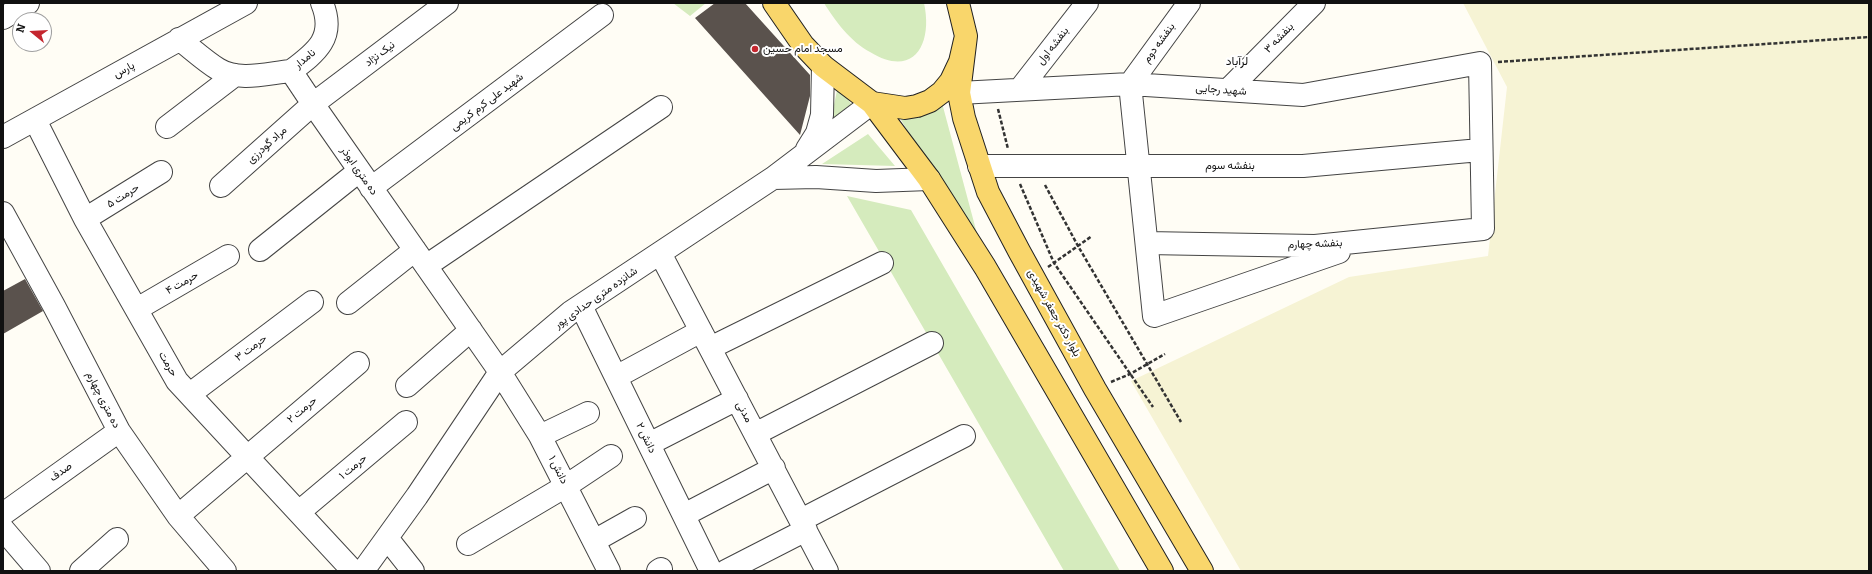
<!DOCTYPE html>
<meta charset="utf-8">
<style>
body{margin:0}
#map{position:relative;width:1872px;height:574px;overflow:hidden;background:#fffdf5;font-family:Bitter,serif}
canvas{display:block}
.frame{position:absolute;inset:0;border:4px solid #111;pointer-events:none}
.north{position:absolute;left:12px;top:12px;width:40px;height:40px;box-sizing:border-box;background:#fff;border:1px solid #a0a0a0;border-radius:50%;rotate:288deg;font-size:11px;font-weight:700;line-height:16px;text-align:center;color:#111}
.north::after{content:'';display:block;margin:auto;width:14px;height:18px;background:#c4262e;clip-path:polygon(50% 0,100% 100%,50% 72%,0 100%)}
</style>
<div id="map">
<canvas width="1872" height="574"></canvas>
<div class="frame"></div>
<div class="north">N</div>
</div>
<script>
const ctx = document.querySelector('canvas').getContext('2d');
ctx.lineJoin = 'round';
function paint(path, color) {
  ctx.fillStyle = color;
  ctx.fill(path, 'evenodd');
}
function trace(path, color, width, dash) {
  ctx.strokeStyle = color;
  ctx.lineWidth = width;
  ctx.lineCap = dash ? 'butt' : 'round';
  ctx.setLineDash(dash || []);
  ctx.stroke(path);
}
function write(font, color, halo, rows, align = 'center') {
  ctx.font = font + ' Bitter,Vazirmatn,serif';
  ctx.lineWidth = 4;
  ctx.setLineDash([]);
  ctx.textBaseline = 'middle';
  ctx.strokeStyle = halo;
  ctx.fillStyle = color;
  for (const [text, x, y, turn = 0] of rows) {
    ctx.save();
    ctx.translate(x, y);
    ctx.rotate((+turn || 0) * Math.PI / 180);
    ctx.textAlign = isNaN(turn) ? turn : align;
    if (halo) ctx.strokeText(text, 0, 0);
    ctx.fillText(text, 0, 0);
    ctx.restore();
  }
}
paint(new Path2D(`
 M1463 3H1869V571H1241L1131 381 1349 277 1488 256 1507 87Z`), '#f6f3d4');
paint(new Path2D(`
 M673 3H706L690 16Z
 M824 3H924C933 44 914 79 870 52 851 42 835 21 824 3Z
 M838 86 855 109 829 128Z
 M938 88 983 256 895 110Z
 M868 134 895 166 822 164Z
 M847 196 911 210 1120 571H1064Z`), '#d5ebbd');
paint(new Path2D(`
 M715 3H745L810 75V96L800 135 695 18Z
 M25 279 43 311 3 334V291Z`), '#5a524d');
const minor = new Path2D(`
 M1189 3 1130 84 1154 316 1339 252
 M3 18 28 3
 M179 39C192 49 205 61 218 69 239 82 268 73 291 71L313 104 500 372 540 436 609 571
 M291 71C317 52 336 37 322 3
 M1020 89 1087 3
 M1228 90 1314 3
 M959 93 1130 84 1303 95 1480 63 1483 229 1315 246 1147 243
 M35 120 85 219 177 381 353 571
 M167 127 235 75
 M3 137 246 3
 M807 149 817 133 822 115 823 66
 M979 166H1303L1480 150
 M773 178 816 177 876 181 929 179
 M221 186 313 104 447 3
 M371 188 602 15
 M3 213 54 306 119 431 178 516 225 571
 M85 219 161 172
 M260 250 359 171
 M660 253 827 571
 M426 266 661 107
 M348 303 415 250
 M581 306 711 571
 M137 309 228 256
 M710 348 882 263
 M616 377 701 331
 M407 386 471 330
 M190 394 312 302
 M755 434 932 343
 M540 436 588 413
 M649 444 737 399
 M299 512 406 422
 M3 514 119 431
 M684 515 774 468
 M178 516 358 363
 M801 520 964 436
 M3 529 39 571
 M387 538 413 571
 M594 541 635 518
 M468 544 566 486 611 456
 M81 571 117 539
 M363 571 417 496 500 372 571 312 773 178 872 103
 M658 571 661 569
 M726 571 806 530`);
const major = new Path2D(`
 M774 3 803 45 823 66 872 103 905 108 917 106 930 101 942 92 951 81 960 62 966 36 958 3
 M966 36 959 93 964 118 988 192 1019 251 1095 389 1202 571
 M872 103 929 179 985 267 1162 571`);
trace(minor, '#444', 24);
trace(major, '#222', 24);
trace(new Path2D(`
 M1498 62 1869 37
 M998 109 1008 149
 M1020 184 1054 263 1153 407
 M1045 185 1078 246 1181 422
 M1048 267 1092 236
 M1111 382 1130 374 1165 354`), '#333', 2.5, [4, 2]);
trace(minor, '#fff', 22);
trace(major, '#f9d66b', 22);
for (const [x, y, r, color] of [
 [755,49,4,"#c4262e"]
]) {
  const dot = new Path2D();
  dot.arc(x, y, r, 0, 2 * Math.PI);
  ctx.fillStyle = color;
  ctx.fill(dot);
  trace(dot, '#fff', 1.5);
}
write('11px', '#111', '#fff', [
 ["بنفشه ۳",1279,38,-46],
 ["بنفشه دوم",1159,43,-54],
 ["بنفشه اول",1053,46,-52],
 ["نیک نژاد",380,54,-37],
 ["نامدار",305,59,-40],
 ["پارس",124,70,-29],
 ["شهید رجایی",1221,90,4],
 ["شهید علی کرم کریمی",487,102,-37],
 ["مراد گودرزی",267,145,-42],
 ["بنفشه سوم",1230,166],
 ["ده متری ابوذر",359,171,55],
 ["حرمت ۵",123,196,-32],
 ["بنفشه چهارم",1315,244,-2],
 ["حرمت ۴",182,283,-30],
 ["شانزده متری حدادی پور",596,298,-35],
 ["بلوار دکتر جعفر شهیدی",1054,313,61],
 ["حرمت ۳",251,348,-37],
 ["حرمت",168,364,60],
 ["ده متری چهارم",103,400,63],
 ["حرمت ۲",302,410,-40],
 ["مدنی",744,412,62],
 ["دانش ۲",646,438,64],
 ["حرمت ۱",353,467,-40],
 ["دانش ۱",558,470,63],
 ["صدف",61,472,-36]
]);
write('11px', '#111', '#fff', [
 ["مسجد امام حسین",763,49]
], 'left');
write('12px', '#111', '#fff', [
 ["لرآباد",1237,62]
]);
</script>
